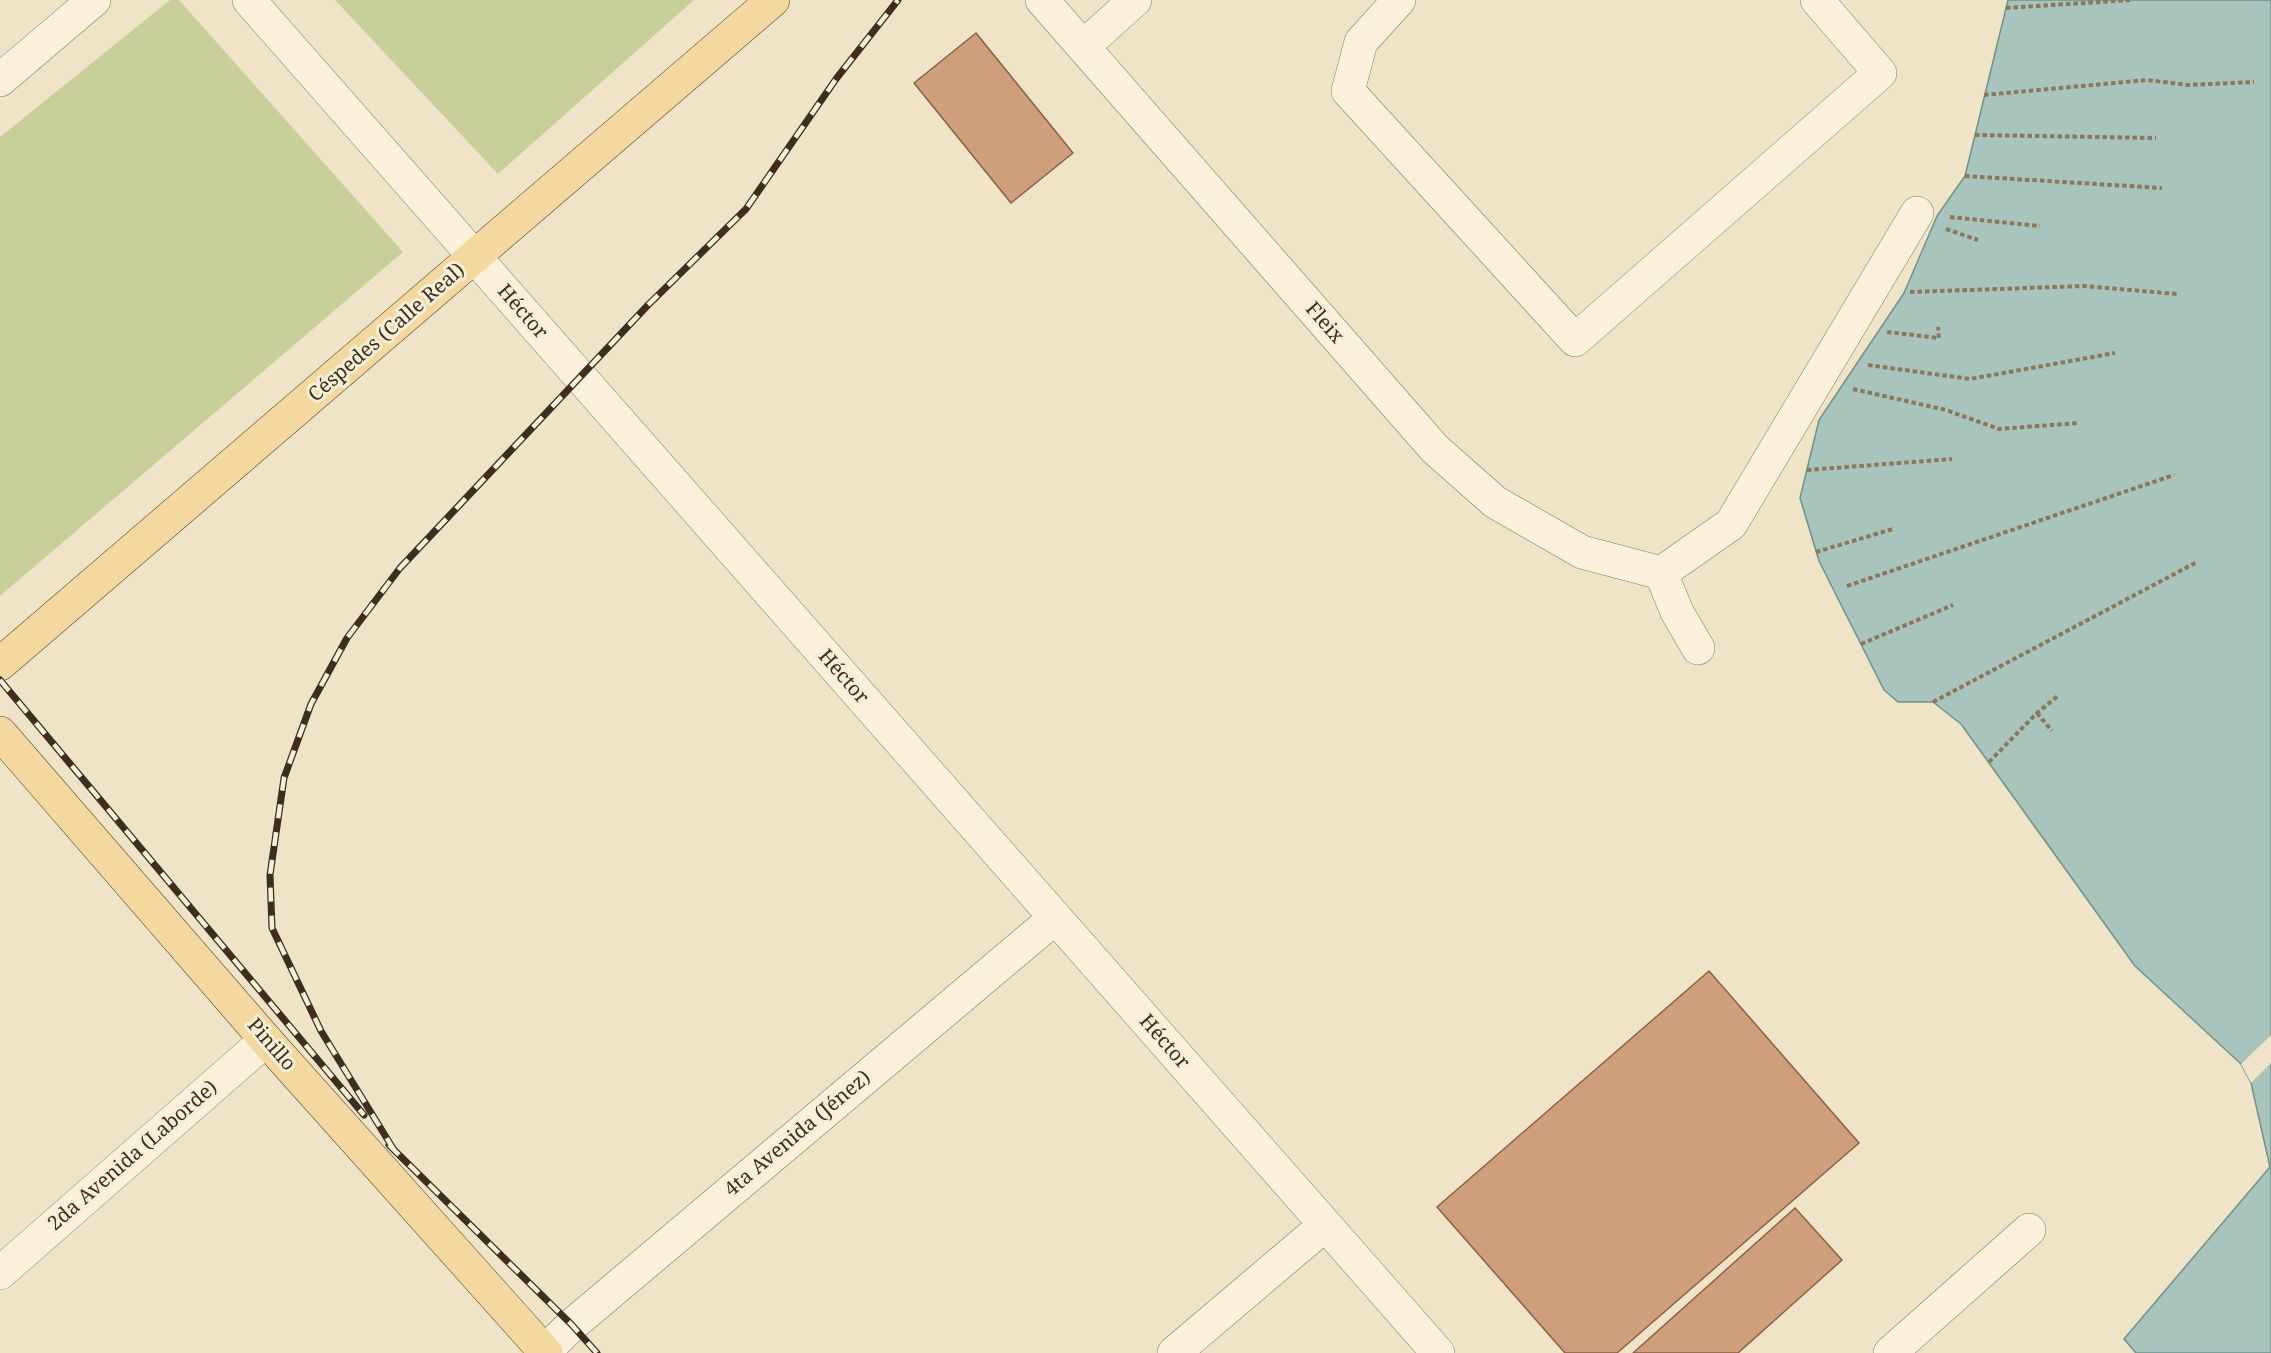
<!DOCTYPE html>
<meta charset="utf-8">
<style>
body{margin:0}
canvas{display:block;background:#f0e4c8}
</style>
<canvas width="2271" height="1353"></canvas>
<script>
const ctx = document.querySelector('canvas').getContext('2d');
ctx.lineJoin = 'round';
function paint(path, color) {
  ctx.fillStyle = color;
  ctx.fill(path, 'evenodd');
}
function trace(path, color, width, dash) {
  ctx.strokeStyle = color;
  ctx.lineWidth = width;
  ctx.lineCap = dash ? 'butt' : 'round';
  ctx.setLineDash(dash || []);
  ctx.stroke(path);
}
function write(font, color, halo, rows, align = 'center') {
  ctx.font = font + ' "Noto Serif",serif';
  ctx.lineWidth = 6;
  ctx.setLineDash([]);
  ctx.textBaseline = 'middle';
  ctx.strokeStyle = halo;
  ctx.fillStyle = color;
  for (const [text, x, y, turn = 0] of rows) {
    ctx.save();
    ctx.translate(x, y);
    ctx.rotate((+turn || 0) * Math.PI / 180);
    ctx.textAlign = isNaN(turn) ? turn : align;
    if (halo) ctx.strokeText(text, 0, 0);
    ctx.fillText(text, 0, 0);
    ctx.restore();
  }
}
paint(new Path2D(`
 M170 0H179L403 252 0 596V137Z
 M335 0H694L498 174Z`), '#c9cf9b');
const water = new Path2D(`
 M2008 0H2271V1353H2136L2124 1339 2270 1167 2251 1083 2241 1064 2135 966 1961 724 1933 702H1898L1884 690 1819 561 1800 498 1819 420 1904 293 1937 216 1965 176Z`);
paint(water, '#a9c4bc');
trace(water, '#6f938a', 1.5);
paint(new Path2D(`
 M2271 1035V1063L2251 1083 2241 1064Z`), '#f0e4c8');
const building = new Path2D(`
 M976 33 1073 153 1011 203 914 83Z
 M1709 971 1859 1143 1617 1353H1565L1437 1207Z
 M1795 1208 1842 1260 1738 1353H1633Z`);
paint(building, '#cf9f7d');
trace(building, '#8d5f41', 1.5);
const minor = new Path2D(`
 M249 0 1438 1353
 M1042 0 1435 449 1495 502 1582 552 1661 573
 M1399 0 1361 42 1348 91 1575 340 1880 73 1817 0
 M1083 47 1135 0
 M0 80 94 0
 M1698 648 1677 612 1661 573 1731 524 1917 213
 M0 1273 266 1040
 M543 1353 572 1325 1055 918
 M1174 1353 1325 1225
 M1890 1353 2029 1230`);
const major = new Path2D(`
 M0 664 773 0
 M0 733 266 1040 546 1353`);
trace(minor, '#8d765c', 34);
trace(major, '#5b4430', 34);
trace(new Path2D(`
 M2006 8 2130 0
 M1984 95 2147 80 2188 85 2254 82
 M1975 135 2156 138
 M1965 176 2162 188
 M1950 217 2040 226
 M1946 229 1978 240
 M1910 292 2084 286 2177 294
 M1887 332 1939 338 1938 327
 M1868 365 1970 379 2115 353
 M1853 389 1946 410 1999 429 2078 423
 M1807 470 1952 459
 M1816 552 1893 529
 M1847 586 2174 475
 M1861 644 1953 605
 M1933 702 2197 562
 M2037 713 2052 731
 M1989 762 2037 713 2059 695`), '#8d765c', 4, [4.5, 3]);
trace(minor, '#faf1dc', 33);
trace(major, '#f3d9a0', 33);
const rail = new Path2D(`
 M0 680 364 1115
 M389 1145 572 1325 597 1353
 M394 1150 321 1031 272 928 270 875 284 778 311 704 347 638 400 568 648 305 746 209 836 79 898 0`);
trace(rail, '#3d2e20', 7);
trace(rail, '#f7eed8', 4.5, [14]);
write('20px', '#3d2e20', '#f7eed8', [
 ["Héctor",522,312,49],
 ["Fleix",1324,323,49],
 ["Céspedes (Calle Real)",387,333,-41],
 ["Héctor",843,677,49],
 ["Héctor",1164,1042,49],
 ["Pinillo",271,1045,49],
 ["4ta Avenida (Jénez)",798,1134,-40],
 ["2da Avenida (Laborde)",133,1156,-41]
]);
</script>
